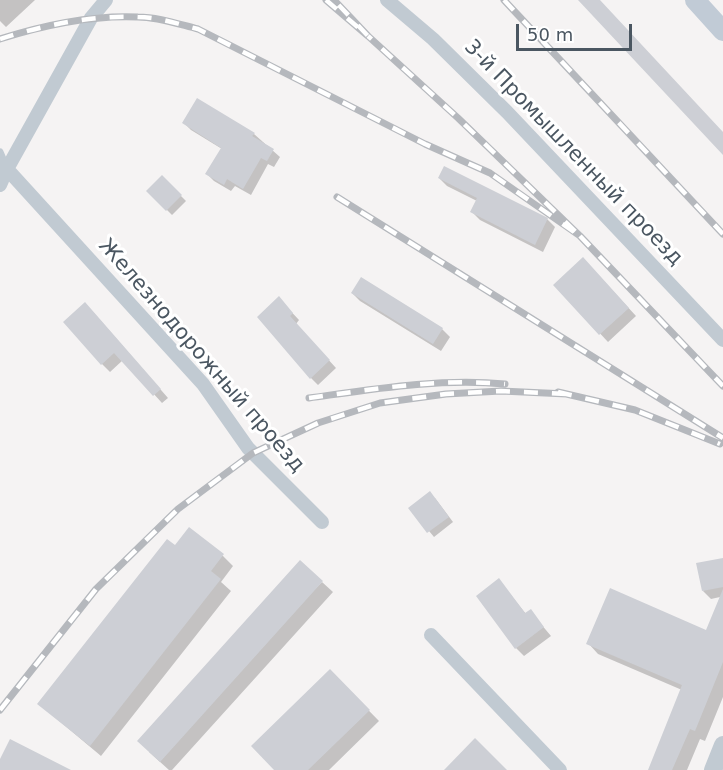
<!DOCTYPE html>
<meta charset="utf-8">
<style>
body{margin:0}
#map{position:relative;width:723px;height:770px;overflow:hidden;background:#f5f3f3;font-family:"DejaVu Sans",sans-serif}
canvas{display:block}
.scale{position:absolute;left:516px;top:24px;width:116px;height:27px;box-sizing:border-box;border:3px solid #4a5661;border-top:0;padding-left:8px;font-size:18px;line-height:21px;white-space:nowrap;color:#4a5661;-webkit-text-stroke:4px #fff;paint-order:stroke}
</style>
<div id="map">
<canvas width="723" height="770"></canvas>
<div class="scale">50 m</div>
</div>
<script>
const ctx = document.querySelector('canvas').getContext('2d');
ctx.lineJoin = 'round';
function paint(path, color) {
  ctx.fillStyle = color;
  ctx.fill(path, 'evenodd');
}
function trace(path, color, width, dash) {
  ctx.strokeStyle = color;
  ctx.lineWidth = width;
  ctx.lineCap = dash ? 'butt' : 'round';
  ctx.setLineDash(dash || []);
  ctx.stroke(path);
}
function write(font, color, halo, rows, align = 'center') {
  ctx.font = font + ' "DejaVu Sans",sans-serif';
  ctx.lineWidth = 6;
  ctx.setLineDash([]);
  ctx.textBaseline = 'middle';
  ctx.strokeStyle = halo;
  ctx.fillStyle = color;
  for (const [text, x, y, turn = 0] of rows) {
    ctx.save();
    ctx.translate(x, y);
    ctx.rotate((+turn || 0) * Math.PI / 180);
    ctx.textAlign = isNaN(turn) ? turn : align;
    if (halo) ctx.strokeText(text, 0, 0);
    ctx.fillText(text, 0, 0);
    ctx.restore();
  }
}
paint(new Path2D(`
 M0 0H35L6 27 0 21Z
 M184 123 254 134 280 157 274 167 268 164 251 195 235 186 231 191 214 181 207 174 222 149 191 130Z
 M162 177 186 201 172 215 148 191Z
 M439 178 547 219 555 227 543 252 480 220 472 212 477 201 447 186Z
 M591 267 636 316 608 342 555 285Z
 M352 293 442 329 450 337 441 351 360 301Z
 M285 305 299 320 296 324 336 368 318 385 311 378Z
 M93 312 168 398 162 403 123 360 110 372 102 364Z
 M435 498 453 522 434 537 410 508Z
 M175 547 223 556 233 566 221 582 231 591 101 756 39 704Z
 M723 559V697L705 741 700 739 687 770H649L682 690 598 654 588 643 707 632 720 597 711 599 703 591Z
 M499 580 526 614 530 611 551 636 524 656 516 648Z
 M322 582 333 592 172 770H169L149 752Z
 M330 671 379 721 329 770H276Z`), '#0003');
paint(new Path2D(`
 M578 0H600L723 132V155Z
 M197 98 255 133 252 136 274 149 267 161 261 158 243 189 227 179 224 185 205 174 221 148 182 123Z
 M444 166 548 218 535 245 470 212 477 198 438 178Z
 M162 175 182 195 166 211 146 191Z
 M583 257 629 308 599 335 553 285Z
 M361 277 443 328 433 344 351 293Z
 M279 296 293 313 290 316 330 360 310 379 257 317Z
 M85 302 161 389 153 396 114 353 101 365 63 322Z
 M430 491 449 517 427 533 408 508Z
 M189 527 224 554 211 571 221 579 90 746 37 704 167 539 175 545Z
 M723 558V587L702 591 696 563Z
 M300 560 323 581 160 762 137 741Z
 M499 578 525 613 531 609 544 627 515 649 476 596Z
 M610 588 706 630 723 589V662L695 731 690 729 672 770H648L682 685 586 644Z
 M330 669 370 710 308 770H274L251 746Z
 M475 738 507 770H444Z
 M10 739 71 770H0V759Z`), '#cdcfd5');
trace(new Path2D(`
 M0 152 6 166`), '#c1cad2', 7);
trace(new Path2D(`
 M387 0 433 39 507 112 723 340
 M0 164 7 169 203 384 248 448 322 522
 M0 185 7 169 91 18 106 0
 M431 635 560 770`), '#c1cad2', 14);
trace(new Path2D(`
 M713 770 723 745`), '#c1cad2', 18);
trace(new Path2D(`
 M695 0 723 31`), '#c1cbd6', 20);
const rail = new Path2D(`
 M326 0 368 36 334 0
 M504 0 723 234
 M0 39C44 25 92 15 138 17 158 17 178 24 198 29L425 144 490 173 580 236 458 118 368 36
 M337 197 723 438
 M580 236 723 386
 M558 392 635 410 720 444
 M309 398C374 389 439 378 505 384
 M0 710 96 589 178 509 253 453 318 423 380 403 446 394 501 391 567 394`);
trace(rail, '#b5b8bd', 7);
trace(rail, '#fff', 4.5, [14]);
write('21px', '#4a5661', '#fff', [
 ["3-й Промышленный проезд",573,153,46],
 ["Железнодорожный проезд",201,356,49]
]);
</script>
